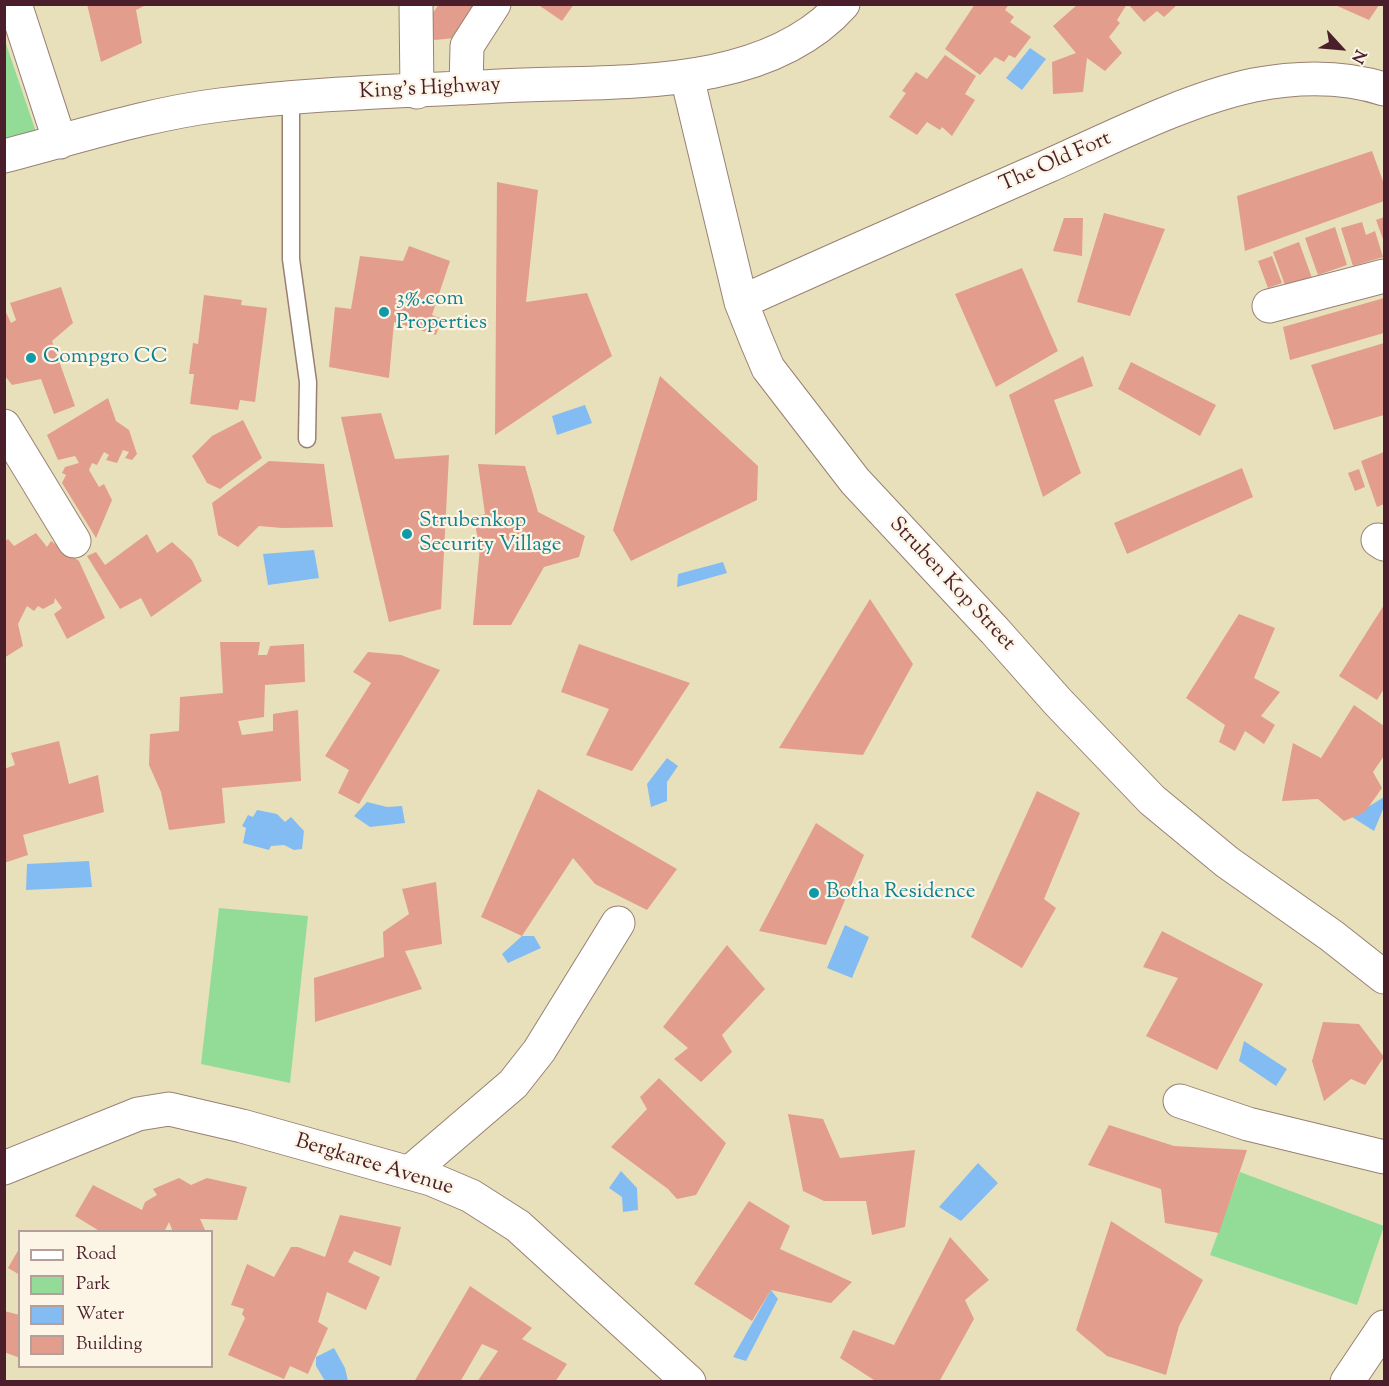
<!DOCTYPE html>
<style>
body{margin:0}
#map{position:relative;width:1389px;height:1386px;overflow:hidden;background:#e8e0bb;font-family:"Sorts Mill Goudy",serif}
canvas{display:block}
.frame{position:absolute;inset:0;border:6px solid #4a1f2b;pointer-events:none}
.legend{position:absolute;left:18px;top:1230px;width:195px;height:138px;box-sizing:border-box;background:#fcf5e5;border:2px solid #b59f9b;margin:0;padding:8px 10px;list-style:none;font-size:18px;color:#4a1f2b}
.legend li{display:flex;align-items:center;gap:12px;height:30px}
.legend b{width:30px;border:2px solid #b59f9b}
.north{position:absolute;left:1311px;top:18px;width:60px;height:60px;-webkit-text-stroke:4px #fcf5e5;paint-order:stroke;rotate:116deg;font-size:16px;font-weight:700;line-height:24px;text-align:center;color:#4a1f2b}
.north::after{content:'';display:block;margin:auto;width:21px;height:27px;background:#4a1f2b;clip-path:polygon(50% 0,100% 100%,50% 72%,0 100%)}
</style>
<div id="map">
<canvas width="1389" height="1386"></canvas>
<div class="frame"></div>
<ul class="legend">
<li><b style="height:8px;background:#fff"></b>Road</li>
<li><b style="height:16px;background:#93dc97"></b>Park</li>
<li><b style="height:16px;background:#83bbf3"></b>Water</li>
<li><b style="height:16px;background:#e39d8d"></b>Building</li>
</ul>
<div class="north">N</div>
</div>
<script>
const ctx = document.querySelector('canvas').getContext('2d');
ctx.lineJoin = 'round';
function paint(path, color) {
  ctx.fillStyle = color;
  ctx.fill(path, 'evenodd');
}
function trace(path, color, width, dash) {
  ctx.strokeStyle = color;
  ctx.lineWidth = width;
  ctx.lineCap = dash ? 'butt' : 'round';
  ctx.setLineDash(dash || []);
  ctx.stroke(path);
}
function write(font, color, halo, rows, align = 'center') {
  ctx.font = font + ' "Sorts Mill Goudy",serif';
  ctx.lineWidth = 4.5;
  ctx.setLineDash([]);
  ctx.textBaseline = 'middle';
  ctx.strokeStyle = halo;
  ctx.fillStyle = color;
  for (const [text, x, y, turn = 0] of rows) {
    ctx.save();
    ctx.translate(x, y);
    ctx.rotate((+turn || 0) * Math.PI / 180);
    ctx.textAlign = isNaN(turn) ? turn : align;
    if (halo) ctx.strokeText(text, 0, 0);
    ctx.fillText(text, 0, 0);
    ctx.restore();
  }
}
paint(new Path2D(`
 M4 38 36 132 4 139Z
 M219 908 308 916 290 1083 201 1064Z
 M1240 1172 1384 1226 1357 1305 1210 1255Z`), '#93dc97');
paint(new Path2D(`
 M1030 48 1046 59 1022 90 1006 78Z
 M585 405 592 423 557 435 552 416Z
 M314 550 319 578 268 585 263 554Z
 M723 562 727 573 677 587 678 574Z
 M667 758 678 766 667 782V801L651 807 647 784Z
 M1384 797V807L1374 831 1352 817Z
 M367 802 387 807 402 806 405 823 370 827 354 816Z
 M257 810 277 814 285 822 291 817 304 831 302 849 294 850 284 845 271 846 269 850 243 843 246 828 242 826 248 815 253 817Z
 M89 861 92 887 26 890 27 864Z
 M845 925 869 937 852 978 827 968Z
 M522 936H534L541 948 508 963 502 954Z
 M1244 1041 1287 1069 1276 1086 1239 1061Z
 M978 1163 998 1183 961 1221 939 1207Z
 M621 1171 637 1188 638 1210 623 1212 622 1197 609 1188Z
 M771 1290 778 1299 746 1361 733 1357Z
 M334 1348 345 1368 348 1381H325L316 1366V1357Z`), '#83bbf3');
paint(new Path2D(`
 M87 4H148L136 10 142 43 101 62Z
 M439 4H484L464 37 435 40 422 29Z
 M537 4H574L562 21Z
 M975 4H1009L1005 10 1014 17 1010 22 1031 37 1015 58 1009 55 1004 62 995 57 980 75 945 49Z
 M1078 4H1127L1117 20 1120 23 1109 37 1122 53 1105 71 1087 58 1083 92 1053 94 1052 62 1076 53 1053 26Z
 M1128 4H1178L1164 17 1157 11 1144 22Z
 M1335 5H1379L1369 20Z
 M945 55 976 76 965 94 975 100 952 136 942 127 940 130 927 122 917 135 889 117 906 93 902 91 916 72 927 79Z
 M1372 151 1384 184V201L1245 251 1237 196Z
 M497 182 538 190 526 302 587 293 612 356 495 435Z
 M1104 213 1165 229 1130 316 1077 302Z
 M1384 217V242L1376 220Z
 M1064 218H1083L1082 256 1053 251Z
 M1362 222 1366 235 1375 231 1383 257 1353 266 1341 228Z
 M1335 227 1347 265 1318 275 1305 238Z
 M1299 242 1312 278 1286 288 1273 252Z
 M409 246 450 261 432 315 442 319 436 335 394 322 389 378 329 367 335 307 351 309 360 256 403 261Z
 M1272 256 1282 283 1268 288 1258 261Z
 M1022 268 1058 351 996 387 955 294Z
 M61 287 73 323 52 341 75 406 54 414 41 379 12 385 5 376 4 308 11 323 16 320 10 303Z
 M204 295 242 300 241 305 267 308 255 402 240 400 238 410 190 404 194 374H189L193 343 198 344Z
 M1384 298V333L1290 360 1283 327Z
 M1384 343V415L1334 430 1311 365Z
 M1083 356 1093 386 1054 400 1081 473 1043 497 1009 395Z
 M1131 362 1216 405 1200 436 1118 389Z
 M660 376 758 466 757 500 631 561 613 530Z
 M108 398 116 421 129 430 137 454 132 460 125 458 129 452 123 450 117 463 106 460 109 455 104 452 97 465 92 463 89 470 99 487 104 484 112 500 96 538 62 483 66 475 62 473 65 467 79 463 75 456 58 460 47 435Z
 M381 413 395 459 449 455 441 609 389 622 341 417Z
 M243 420 262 458 220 489 207 483 192 456 212 436Z
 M1384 452V504L1377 507 1361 461Z
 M269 461 324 464 333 527 282 528 259 526 238 547 218 535 212 503Z
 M478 464 525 466 538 512 585 536 579 557 544 567 511 625H473L480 547 473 517 485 514Z
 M1242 468 1253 497 1127 554 1114 523Z
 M1359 469 1365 487 1355 491 1348 473Z
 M36 533 47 547 51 541 79 561 105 618 67 639 54 614 62 608 55 598 54 603 43 609 38 606 34 611 27 606 18 624 23 646 4 658V542L8 539 14 546Z
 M147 534 157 553 172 542 192 560 202 581 151 617 141 598 120 609 87 556 96 552 105 565Z
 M870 599 913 664 863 755 779 748Z
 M1384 605V689L1377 700 1339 676Z
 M1239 614 1275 628 1254 678 1280 692 1261 716 1275 725 1264 744 1245 731 1235 751 1219 742 1225 725 1186 698Z
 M220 642H260L258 655H267L270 646 304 644 305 682 265 685 264 717 238 721 242 735 273 731V714L298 710 301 781 222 788 225 823 169 830 161 792 149 765 150 734 179 731 180 697 223 693Z
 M579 644 690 683 632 771 586 755 609 709 561 692Z
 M368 652 401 655 440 670 359 804 338 793 349 770 325 756 371 683 353 672Z
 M1354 705 1384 726V756L1373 772 1382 788 1365 812 1344 821 1318 799 1282 801 1293 743 1321 758Z
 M59 741 69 784 98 775 104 812 23 835 28 855 4 863V769L15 765 11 753Z
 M538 789 677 869 647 910 595 884 573 858 522 936 481 917Z
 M1037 791 1080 813 1044 899 1056 908 1022 968 971 937Z
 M816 823 864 855 826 945 759 931Z
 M436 882 442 944 405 951 422 989 315 1022 314 978 384 957 383 932 409 914 402 889Z
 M1162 931 1263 984 1217 1070 1146 1036 1178 978 1143 967Z
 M727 945 765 989 722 1035 732 1052 701 1082 674 1059 688 1048 663 1027Z
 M1323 1022 1359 1024 1384 1057 1365 1085 1351 1079 1324 1101 1312 1061Z
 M659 1078 726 1143 696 1195 677 1199 668 1189 611 1147 647 1109 640 1097Z
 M788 1114 823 1119 840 1158 915 1150 905 1227 872 1235 866 1201H824L803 1191Z
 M1109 1125 1174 1146 1247 1150 1219 1233 1165 1223 1161 1189 1088 1165Z
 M179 1178 191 1185 207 1178 247 1187 237 1220 200 1219 206 1232H173L169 1222 164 1232H101L75 1216 93 1185 142 1210 145 1202 157 1195 153 1189Z
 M749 1201 790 1226 780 1249 852 1282 831 1303 771 1290 752 1321 694 1284Z
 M340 1215 401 1227 391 1266 354 1251 348 1262 380 1277 366 1310 327 1292 318 1322 328 1328 308 1374 290 1366 284 1379 228 1355 245 1318 242 1314 244 1309 231 1305 247 1264 274 1277 291 1247H298L325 1257Z
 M1111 1221 1203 1280 1179 1326 1166 1375 1107 1356 1076 1330Z
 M950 1237 989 1280 965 1300 974 1319 939 1382H877L840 1358 853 1330 894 1345Z
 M20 1247V1275L8 1268Z
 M470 1286 532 1328 522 1339 567 1364 555 1382H477L498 1351 482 1344 460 1382H414Z
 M4 1311 20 1315V1358L4 1352Z`), '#e39d8d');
const service = new Path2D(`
 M291 99V259L308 382 307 439`);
const minor = new Path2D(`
 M15 4 60 142
 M416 4 417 92
 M687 77 741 302 757 342 768 368 855 481 995 631 1058 702 1152 800 1227 862 1332 936 1384 977
 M466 88 467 46 494 4
 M4 156C75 138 147 114 220 105 312 93 407 91 500 86 609 80 763 94 843 4
 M741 302C843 256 946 211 1048 166 1111 138 1187 99 1254 85 1296 77 1343 76 1384 89
 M1269 306 1384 276
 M4 426 74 541
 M1378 540 1384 544
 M1180 1101 1248 1124 1384 1157
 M4 1168 138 1114 169 1109 242 1126 431 1179 471 1196 518 1226 689 1382
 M409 1173 513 1084 539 1051 618 923
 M1347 1382 1384 1327`);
trace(service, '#998073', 19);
trace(minor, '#998073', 35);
trace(service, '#fff', 16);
trace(minor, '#fff', 33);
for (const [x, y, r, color] of [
 [384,312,6,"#0f9aa8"],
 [31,358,6,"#0f9aa8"],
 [407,534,6,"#0f9aa8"],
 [814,893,6,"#0f9aa8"]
]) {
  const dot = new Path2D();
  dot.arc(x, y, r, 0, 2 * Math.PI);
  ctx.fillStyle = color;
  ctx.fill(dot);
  trace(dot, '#fcf5e5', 2);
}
write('21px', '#4a1f2b', '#fcf5e5', [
 ["King's Highway",430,90,-3],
 ["The Old Fort",1056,163,-24],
 ["Struben Kop Street",951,585,47],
 ["Bergkaree Avenue",374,1166,17]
]);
write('21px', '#0d838f', '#fcf5e5', [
 ["3%.com",396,300],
 ["Properties",396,324],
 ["Compgro CC",43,358],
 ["Strubenkop",419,522],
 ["Security Village",419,546],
 ["Botha Residence",826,893]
], 'left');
</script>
